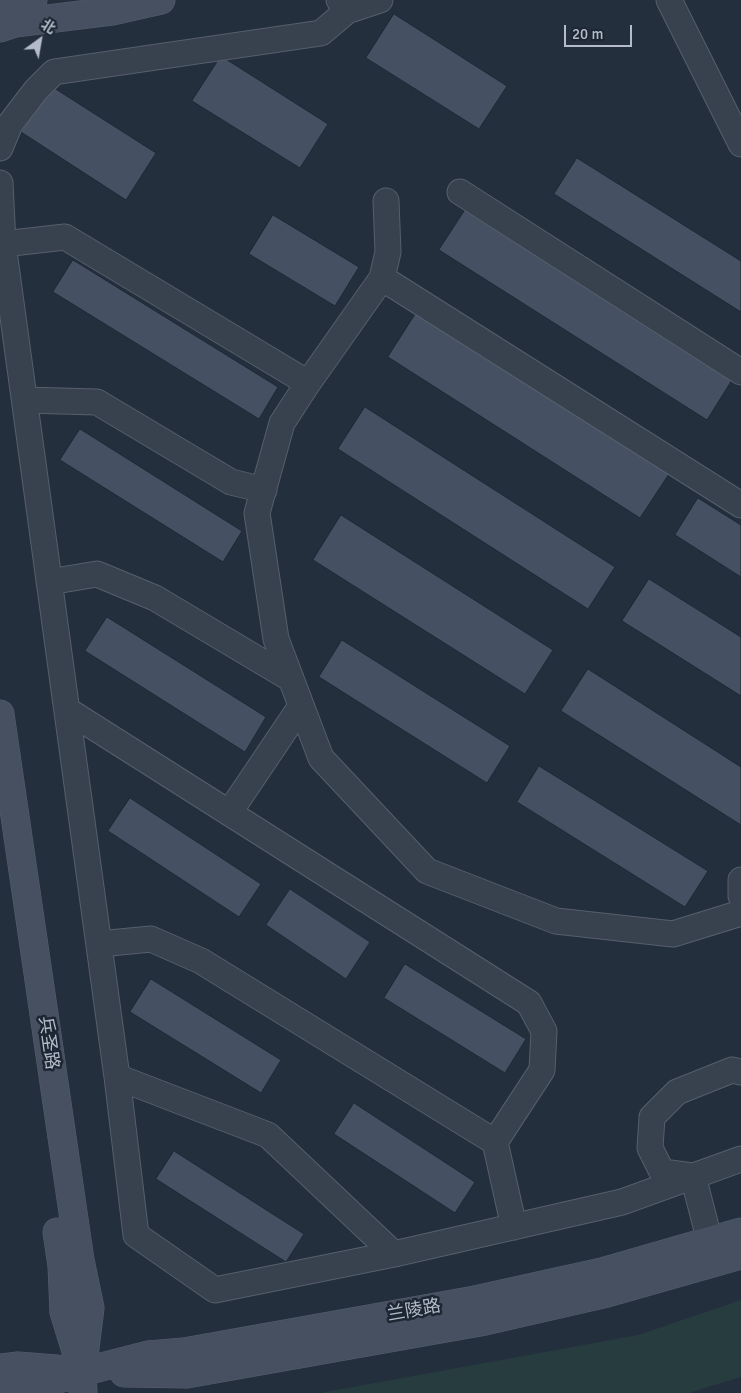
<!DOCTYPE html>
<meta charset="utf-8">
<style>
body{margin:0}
#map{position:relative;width:741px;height:1393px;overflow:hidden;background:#242f3e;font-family:Signika,"Noto Sans SC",sans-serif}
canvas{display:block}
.north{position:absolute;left:15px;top:15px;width:50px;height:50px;-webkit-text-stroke:4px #1d2633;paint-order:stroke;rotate:32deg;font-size:14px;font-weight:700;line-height:20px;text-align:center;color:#b4bcc9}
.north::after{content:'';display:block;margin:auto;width:18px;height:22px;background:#b4bcc9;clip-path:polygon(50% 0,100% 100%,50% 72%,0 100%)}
.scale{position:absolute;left:564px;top:25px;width:68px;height:22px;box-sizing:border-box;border:2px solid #b4bcc9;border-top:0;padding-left:6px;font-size:15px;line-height:18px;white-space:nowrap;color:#b4bcc9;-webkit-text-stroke:4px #1d2633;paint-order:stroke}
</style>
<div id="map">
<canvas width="741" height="1393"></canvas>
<div class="north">北</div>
<div class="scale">20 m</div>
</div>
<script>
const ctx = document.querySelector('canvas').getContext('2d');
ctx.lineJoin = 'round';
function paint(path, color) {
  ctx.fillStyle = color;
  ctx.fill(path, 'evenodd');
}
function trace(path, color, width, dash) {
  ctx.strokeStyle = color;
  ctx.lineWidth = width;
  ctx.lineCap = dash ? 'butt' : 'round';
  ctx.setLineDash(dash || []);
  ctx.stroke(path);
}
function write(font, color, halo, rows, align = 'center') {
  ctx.font = font + ' Signika,"Noto Sans SC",sans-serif';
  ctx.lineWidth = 5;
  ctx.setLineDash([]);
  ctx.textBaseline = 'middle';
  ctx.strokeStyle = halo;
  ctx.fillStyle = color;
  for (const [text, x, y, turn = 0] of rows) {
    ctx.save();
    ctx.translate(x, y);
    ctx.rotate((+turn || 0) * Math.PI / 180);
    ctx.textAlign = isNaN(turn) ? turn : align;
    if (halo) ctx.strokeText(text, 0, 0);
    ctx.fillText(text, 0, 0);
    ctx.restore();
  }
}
paint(new Path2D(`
 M741 1300V1377L689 1393H320L638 1335Z`), '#263c3f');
const building = new Path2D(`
 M394 14 507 86 479 129 366 58Z
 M221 56 328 124 300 168 192 101Z
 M51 86 156 153 126 200 21 132Z
 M577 158 741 261V312L554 194Z
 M465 210 732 380 707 420 439 250Z
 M273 215 359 267 335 306 249 254Z
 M73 260 278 387 259 419 53 292Z
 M416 313 669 474 640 518 388 357Z
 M365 407 615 567 588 609 338 449Z
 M80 429 242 531 223 562 60 460Z
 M698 498 741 525V577L675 535Z
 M341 515 553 650 525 694 313 560Z
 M649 579 741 637V696L622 621Z
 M107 617 266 717 245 752 85 651Z
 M342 640 510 746 487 783 319 677Z
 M588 669 741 767V825L561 711Z
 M539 766 708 871 685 907 517 802Z
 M130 798 261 884 239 917 108 831Z
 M290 889 370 942 346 979 266 925Z
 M405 964 526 1039 505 1073 384 998Z
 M151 979 281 1060 261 1093 130 1012Z
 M354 1103 475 1182 455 1213 334 1134Z
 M174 1151 304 1234 286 1262 156 1179Z`);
paint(building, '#455162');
trace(building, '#1f2835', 1);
const minor = new Path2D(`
 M339 0 347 11 380 0
 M669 0 741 144
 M0 148 10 124 36 90 54 72 321 33 347 11
 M0 183 3 244 117 1077 136 1235 215 1290 394 1254 622 1202 741 1159
 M460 192 741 372
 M386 201 388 252 382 278 308 383 282 423 257 513 276 639 321 758 427 871 556 921 673 934 741 913
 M3 244 65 237 308 383
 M382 278 741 505
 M25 400 97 402 231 482 264 490
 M49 582 97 574 155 598 291 679
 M67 710 529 1003 544 1031 542 1070 495 1142 514 1227
 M229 813 301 706
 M741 880V896
 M99 944 151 939 201 961 495 1142
 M117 1077 268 1135 394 1254
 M710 1242 693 1176 662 1172 650 1148 652 1117 677 1092 732 1070 741 1072`);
const secondary = new Path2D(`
 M0 4 33 0
 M0 28 15 23 112 11 161 0
 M0 714 80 1260 90 1308 82 1372 83 1393
 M57 1232 62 1266 64 1312 79 1361
 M0 1368 18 1366 68 1370
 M124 1373 187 1374 480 1322 607 1293 741 1255
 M0 1390H22L82 1372 148 1355 184 1352 475 1300 602 1272 741 1232`);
trace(minor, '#565f6c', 27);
trace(secondary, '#565f6c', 29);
trace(minor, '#38414e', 25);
trace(secondary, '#465061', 28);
write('18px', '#b4bcc9', '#1d2633', [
 ["兵圣路",48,1043,82],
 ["兰陵路",414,1311,-10]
]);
</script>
